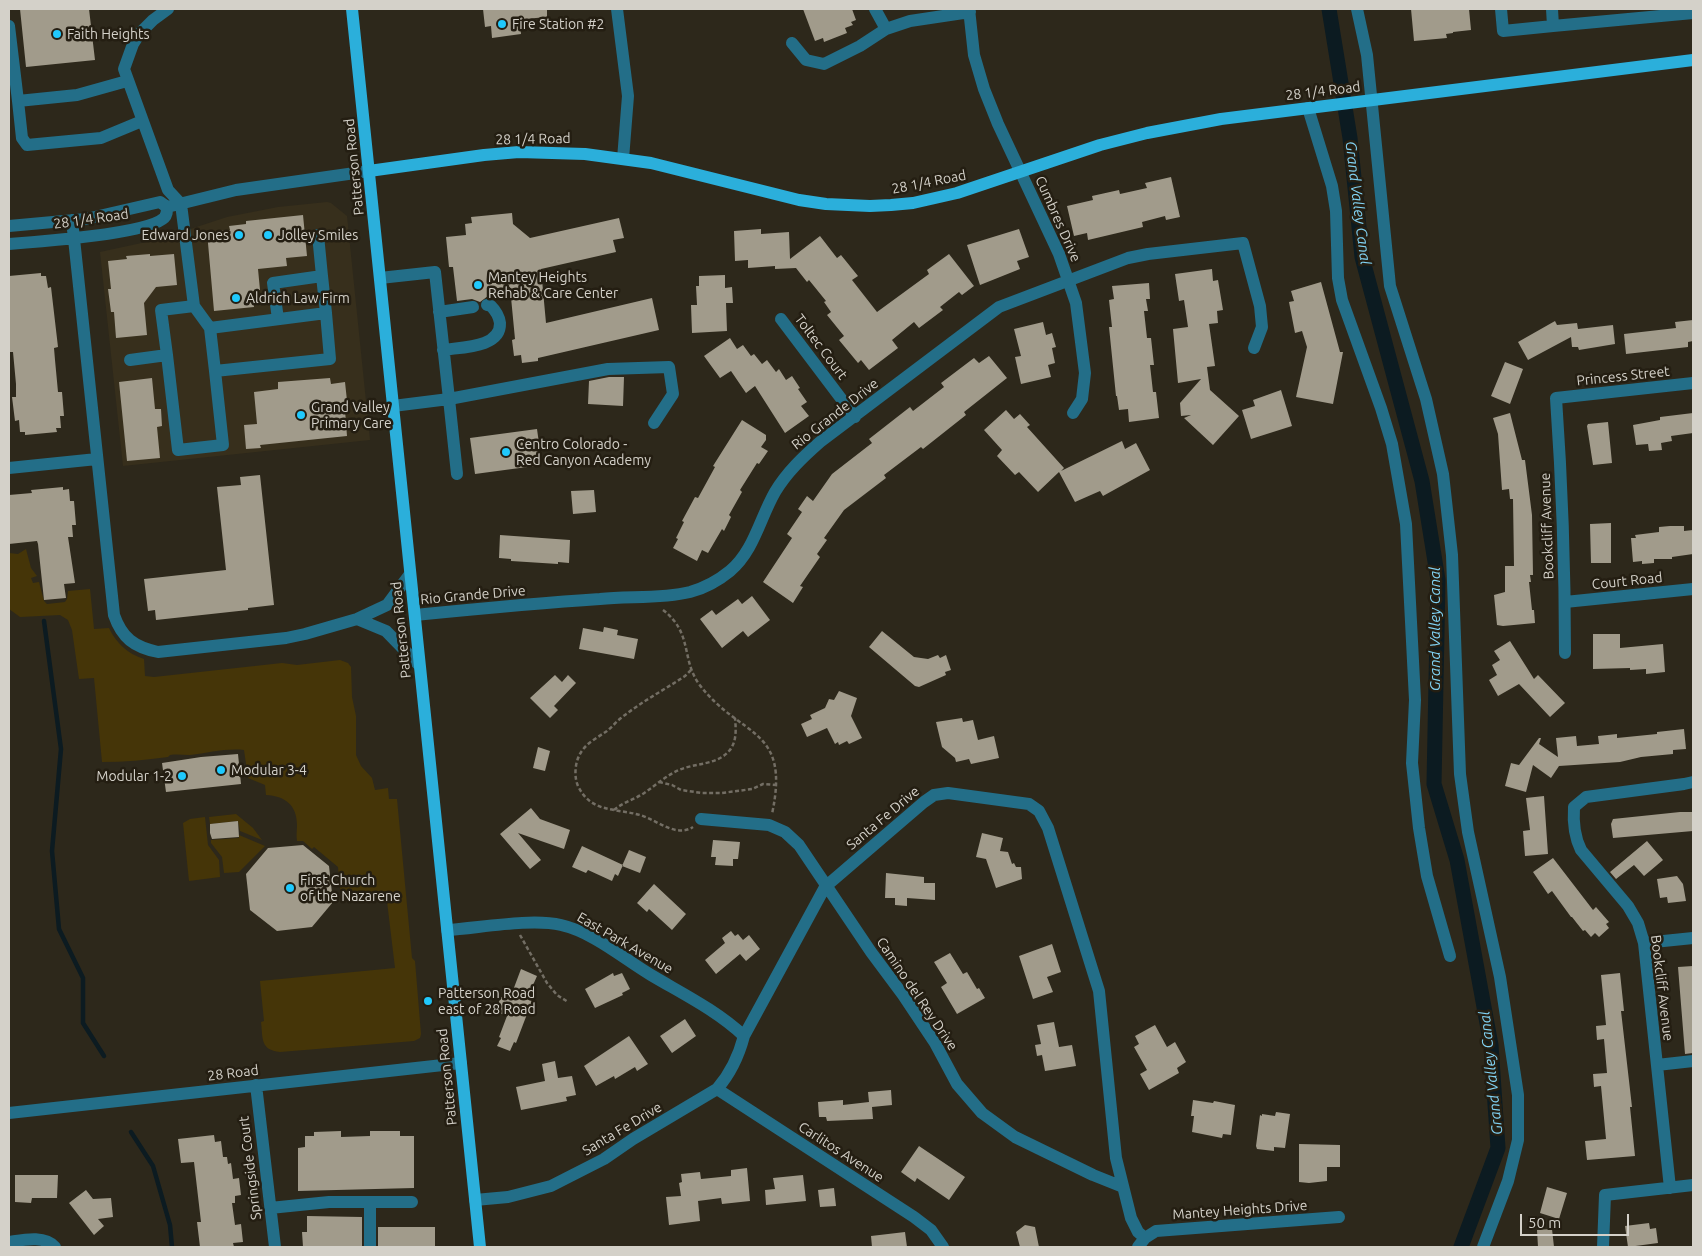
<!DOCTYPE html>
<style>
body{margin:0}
#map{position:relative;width:1702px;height:1256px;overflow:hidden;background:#2d281b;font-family:Ubuntu,sans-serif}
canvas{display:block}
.frame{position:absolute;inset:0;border:10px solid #d4d1c9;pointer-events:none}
.scale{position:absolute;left:1520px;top:1214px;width:109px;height:22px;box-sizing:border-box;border:2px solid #d4d1c9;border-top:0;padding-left:6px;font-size:15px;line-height:18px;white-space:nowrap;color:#d4d1c9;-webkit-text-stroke:4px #241e12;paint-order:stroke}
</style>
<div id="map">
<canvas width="1702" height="1256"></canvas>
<div class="frame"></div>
<div class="scale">50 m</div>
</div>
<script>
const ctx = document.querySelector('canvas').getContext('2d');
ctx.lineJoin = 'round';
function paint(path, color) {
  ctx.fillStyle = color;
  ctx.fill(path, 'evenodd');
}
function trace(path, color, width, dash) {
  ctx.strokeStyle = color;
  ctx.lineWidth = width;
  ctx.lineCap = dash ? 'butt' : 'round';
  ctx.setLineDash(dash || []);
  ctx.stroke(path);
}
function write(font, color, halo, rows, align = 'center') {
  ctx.font = font + ' Ubuntu,sans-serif';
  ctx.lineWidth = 5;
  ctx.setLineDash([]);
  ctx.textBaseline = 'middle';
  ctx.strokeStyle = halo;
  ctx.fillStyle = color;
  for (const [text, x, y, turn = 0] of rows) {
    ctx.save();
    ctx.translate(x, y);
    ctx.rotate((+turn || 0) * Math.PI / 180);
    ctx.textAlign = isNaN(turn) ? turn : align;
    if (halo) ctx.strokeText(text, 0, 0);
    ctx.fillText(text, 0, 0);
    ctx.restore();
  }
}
paint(new Path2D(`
 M327 202 331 203 347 216 370 440 123 466 100 252 160 239 227 217 278 207Z`), '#372f1c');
paint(new Path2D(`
 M26 549 31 568 37 576 31 578 33 583 39 582 44 601 47 604 65 602 67 599 68 591 90 589 94 629 109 628C116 643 128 654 144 659L145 676 154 677 282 663 297 665 340 660 348 663 351 667 352 697 356 716V755L361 766 372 778 375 790 388 788 389 799H397L412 958 415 961 421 1034 420 1038 414 1041 280 1052C260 1050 263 1038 261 1022L264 1021 260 981 395 968 386 893 341 897 338 867 314 847 312 849 303 841H297C296 835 297 831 297 825 297 805 285 796 266 795L265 785 248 778 244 750C226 748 208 753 190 755 183 755 177 754 170 755L168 757C146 760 124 762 102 762L94 678 79 679 72 630 68 620 60 615 20 617 9 609V553L18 554Z
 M236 814 253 828 262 840 240 831 238 821 210 824 209 817Z
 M205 817 208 845 219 860 220 877 189 881 183 823 190 819Z
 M239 835 265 846 239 872 224 873 222 857 211 843V840L239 838Z`), '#453508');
trace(new Path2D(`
 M44 621 61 749 52 851 59 929 83 978V1023L104 1056
 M131 1132 153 1166 170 1225 172 1247`), '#0c1b21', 4.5);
trace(new Path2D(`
 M1329 9 1350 138 1362 257 1422 481 1438 580 1434 784 1457 860 1491 1045 1498 1148 1461 1247`), '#0c1b21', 15);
paint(new Path2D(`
 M20 9H89L95 60 26 67Z
 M483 9H547V17L525 19 526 22 520 23 521 34 492 38 491 26 485 27Z
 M803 9H852L856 20 851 22 853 25 845 28 847 33 824 42 823 38 815 41Z
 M1411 9H1469L1471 30 1453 32V33L1446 34 1447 38 1414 41Z
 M1171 177 1180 217 1166 220 1165 216 1142 222 1143 227 1088 240 1087 233 1074 236 1067 206 1093 200 1092 196 1119 190 1120 194 1147 188 1145 183Z
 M512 213 513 224 530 238 619 218 624 238 613 240 616 252 541 269 546 323 652 298 659 330 538 358V361L522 363 521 355 514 356 512 340 515 339 510 287 487 289 488 296 480 302 472 299 457 301 453 267H449L446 237 466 235 465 224 472 223 471 217Z
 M303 215 307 256 286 258 287 266 258 269 260 290 253 291 254 307 214 311 207 232 230 230 229 226 246 224V221Z
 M761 229V234L789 232 790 259 820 236 837 258 841 255 858 276 852 280 877 312 929 274 927 270 949 254 974 286 962 295 959 292 940 307 943 310 919 328 914 322 892 340 898 348 869 370 861 360 858 363 839 340 844 336 827 315 831 312 824 302 826 301 809 280 807 282 796 268 775 269V266L748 268V260L735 261 734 231Z
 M1019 229 1029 257 1017 261 1020 269 980 285 967 245Z
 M150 254V256L174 254 177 285 156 287 144 303 147 335 116 338 114 312H111L108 289H111L108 261 127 259 126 256Z
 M1212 269 1213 281 1218 280 1223 310 1217 311 1218 323 1209 324 1215 366 1207 367 1210 390 1239 416 1213 445 1184 418 1191 415 1181 416 1180 403 1201 379 1178 383 1173 329 1188 327 1184 300 1179 301 1175 274Z
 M41 273V276H46L48 288 51 287 58 347 54 348 55 360 58 392H62L64 416H60L61 428H56L57 432 25 435V432H20L19 420 15 421 12 397H16V384L13 352H9V276Z
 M725 275V288L732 287 733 303H726L727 331 692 333 691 305H697L696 286H699V276Z
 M1321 282 1340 352H1343L1333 404 1296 397 1307 347 1302 331 1295 333 1289 302 1294 301 1291 291Z
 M1149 283 1150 299H1146L1148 311H1144L1147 338H1151L1154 365H1150L1153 392H1156L1159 418 1129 422 1128 409 1119 410 1117 396H1116L1109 327H1112L1109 300 1114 299 1112 286Z
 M1693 320V341L1688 342V347L1626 354 1624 334 1676 328 1675 322Z
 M1555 321 1557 325 1577 323 1578 329 1613 325 1615 344 1579 350 1578 347H1572L1571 337 1528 360 1518 342Z
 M1043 322 1046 335 1052 333 1056 347 1052 348 1055 363 1048 365 1051 377 1021 384 1015 357 1021 356 1014 329Z
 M730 338 737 349 743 345 751 356 754 354 762 364 767 360 776 372 779 369 786 380 792 376 800 388 798 389 807 402 801 406 809 416 785 433 755 386 746 393 731 371 720 378 704 356Z
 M989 356 1007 378 964 412 966 415 923 449 921 447 884 475 886 478 844 510 824 538 827 540 817 554 820 557 800 586 803 587 793 603 763 582 792 538 787 534 802 512 798 509 807 496 813 501 832 474 872 443 869 439 910 407 913 411 944 387 941 383 974 358 979 363Z
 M1505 362 1523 369 1510 404 1491 396Z
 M609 377H624L623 406 588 404 589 381Z
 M152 378 155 409H161L162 426 157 427 160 458 127 461 119 382Z
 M330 378 331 384 345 382 348 410H345L347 436 260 445 261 448 246 449 244 425 257 424 254 392 278 389V382Z
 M1281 390 1292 426 1251 439 1242 410 1255 406 1253 400Z
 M1006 410 1014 419 1020 414 1030 425 1027 427 1064 468 1061 471 1122 441 1125 449 1136 443 1150 470 1103 496 1100 491 1075 502 1059 472 1038 492 1019 472 1015 475 997 456 1002 450 984 430Z
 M1510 413 1522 460H1525L1532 515 1533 575H1530L1531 582H1529L1532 610H1534L1535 623 1503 626 1497 625 1494 595 1505 592V566H1514L1513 499H1510L1509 489 1502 490 1498 434 1493 418Z
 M1693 413V433L1671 436 1672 441 1661 443 1662 450 1649 451 1648 444 1636 445 1633 425 1660 420V417Z
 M742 420 766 435V440L761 447 768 451 759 464 757 463 740 490 742 492 729 515 731 517 724 531 722 529 708 553 702 550 697 561 673 548 678 539 676 538 684 522 682 521 695 497 698 498 715 467 713 466Z
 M1608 422 1612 463 1593 465 1587 426 1588 424Z
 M537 429 542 465 475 474 470 438Z
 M260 475 274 605 248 608V610L156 620 155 610 148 611 144 579 226 570 217 487 241 485 240 477Z
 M63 487V490L69 489 70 501H74L76 525H72L73 537H68L75 583 64 584 66 598 44 600 38 544 37 541 9 544V495L32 493 31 490Z
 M594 490 596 512 573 514 571 491Z
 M1611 523V563H1591L1590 524Z
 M1670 526H1684V531L1693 530V554L1672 557V559H1654V563L1642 564V561L1633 562 1631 538H1636L1635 535 1659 532V527Z
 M500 535 570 540 569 563 558 562V564L511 561V559L499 558Z
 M752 596 770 620 748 637 743 631 722 648 700 619 712 610 716 615 738 599 742 604Z
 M604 627 618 630 617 635 638 639 634 659 579 649 583 628 603 632Z
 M882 631 914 657 928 659 938 655 940 658 946 655 951 670 945 672 946 675 919 687 915 686 869 647Z
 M1593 634H1620V648L1663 644 1665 672 1646 674V669L1630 670V668L1593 669Z
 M1510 641 1534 679 1538 675 1565 703 1550 717 1519 684 1498 696 1489 680 1497 675 1492 665 1500 660 1494 651Z
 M555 675 562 682 568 675 576 683 554 706 558 710 550 718 530 698Z
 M839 691 857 698 851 716 862 738 849 744 847 741 839 745 838 742 835 744 827 728 807 737 801 724 812 719 810 715 825 708 829 699 834 700Z
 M962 718 963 722 973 720 978 740 994 736 999 758 971 764 969 759 956 762 955 758 942 747 936 722Z
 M1684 729 1686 749 1673 750V754L1641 757 1620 762 1559 766 1551 778 1533 765 1526 792 1505 786 1511 763 1519 765 1539 738H1541L1539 744 1558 757 1556 738 1576 736 1577 746 1599 744 1598 736 1617 734V738L1657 734V732Z
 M538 747 550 751 545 771 533 768Z
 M238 754 241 784 166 792 162 763 201 757Z
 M1544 796 1548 854 1525 856 1523 831 1530 830 1526 798Z
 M531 808 540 819 570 830 564 849 518 833 541 860 530 869 500 834Z
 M1680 812H1693V831L1613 838 1611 824 1613 819Z
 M238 821 239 837 212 839 210 833V824Z
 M982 833 1003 838 1000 851 1008 852 1012 864 1014 863 1016 867H1021L1022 879 996 888 986 859 976 857Z
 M713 840 740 842 738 859H733V866L715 865 716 857H711Z
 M1647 841 1663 860 1644 876 1634 865 1616 879 1610 872Z
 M303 845 329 866 333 902 312 927 277 931 250 910 246 874 268 848Z
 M582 846 623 865 618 876 615 874 612 881 588 870 586 873 572 867Z
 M629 850 646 857 640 873 622 866Z
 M1553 858 1593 910 1596 907 1609 922 1606 924 1609 928 1599 937 1595 933 1591 937 1585 930 1583 931 1572 917H1571L1552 891 1548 894 1533 872Z
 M886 873 924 877V883H935V900L907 898V906L895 905V898H885Z
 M1677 876 1683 884 1686 901 1668 903 1667 897 1660 898 1657 879Z
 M654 884 686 914 672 930 649 909 647 912 637 903Z
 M731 931 735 936 738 934 743 940 749 935 760 949 746 961 740 954 716 974 705 960 725 943 722 938Z
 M1052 944 1061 972 1047 977 1053 992 1033 999 1019 956Z
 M950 953 963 974 967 972 977 989 979 988 985 998 957 1014 941 987 947 983 934 962Z
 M1693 966V1053L1685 1054 1678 967Z
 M521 969 537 976 527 999 532 1001 516 1043 514 1042 510 1051 497 1046 501 1038 499 1037 507 1016 495 1011 501 997 505 998 507 991 512 993Z
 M613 973 614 976 622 973 630 989 622 993 623 995 595 1008 585 989Z
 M1620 973 1624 1011H1621L1632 1107H1630L1635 1156 1587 1160 1585 1141 1606 1139 1601 1086 1594 1087 1593 1074 1607 1073 1604 1039 1597 1040 1596 1026 1606 1025 1601 975Z
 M685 1019 696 1036 672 1053 660 1036Z
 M1054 1022 1059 1047 1072 1045 1076 1066 1045 1071 1042 1055 1037 1056 1035 1045 1041 1044 1037 1025Z
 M1155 1025 1167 1047 1175 1042 1186 1062 1177 1068 1179 1073 1149 1090 1140 1074 1147 1070 1134 1047 1139 1044 1135 1036Z
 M629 1036 648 1064 637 1071 635 1067 615 1079 614 1076 596 1086 584 1066Z
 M555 1061 558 1078 572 1076 576 1095 566 1097 567 1101 521 1110 516 1087 545 1081 542 1064Z
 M891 1090 892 1105 872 1107 873 1119 827 1121 826 1117H819L818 1102 843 1100V1105L869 1102 868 1092Z
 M1193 1100 1213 1103 1214 1101 1235 1105 1231 1135 1223 1134 1222 1138 1192 1132 1194 1116H1191Z
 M1276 1112 1290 1114 1285 1148 1274 1147V1151L1257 1149 1256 1146 1260 1115 1262 1116V1114L1275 1116Z
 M341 1131V1137L370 1136V1131H400V1136H414V1188L298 1191V1148L305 1147V1136H314V1132Z
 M214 1135 215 1142 221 1141 223 1157H227L228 1164 231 1163 233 1179 239 1178 241 1195 235 1196V1203H232L235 1225 241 1224 243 1242 233 1243 234 1247H200L197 1222H201L194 1162 181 1163 178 1139Z
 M1299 1144 1340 1145V1167H1327V1181L1309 1183 1299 1182Z
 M919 1146 965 1177 949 1200 917 1178 915 1182 901 1172Z
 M747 1168 750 1201 722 1204 721 1198 698 1201 700 1221 669 1225 666 1197 681 1196 679 1183 682 1182 681 1174 700 1172 701 1179 731 1176V1170Z
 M15 1175H58L57 1198H32L31 1203 15 1202Z
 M803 1175 806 1201 766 1205 765 1190 775 1189 773 1178Z
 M1547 1187 1567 1193 1559 1219 1540 1213Z
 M834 1188 836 1206 820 1207 818 1190Z
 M86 1190 93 1199 111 1198 113 1217 98 1219 104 1226 94 1235 69 1203Z
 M307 1216 362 1217V1246L303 1247 302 1232H307Z
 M1649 1223 1650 1229 1656 1228 1658 1243 1628 1247 1625 1226Z
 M1025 1225 1035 1227 1039 1247H1020L1016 1232Z
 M378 1227H435V1247H378Z
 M1552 1229 1554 1247H1538L1537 1230Z
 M905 1232 907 1247H872L871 1236Z`), '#a19b8b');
trace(new Path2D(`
 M663 610C693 633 681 659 699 684 740 739 791 725 772 814
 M691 670 685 676C664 690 641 702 621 718 616 722 612 727 607 731 597 738 584 744 579 756 575 764 574 777 578 786 591 813 615 808 640 815 657 820 676 838 693 827
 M659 782 672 785 681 790 702 793H722L752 789 763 784 776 785
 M614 810C622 803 632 800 641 795 654 787 665 776 679 770 695 763 717 765 729 751 737 742 736 729 735 718
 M520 935 547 983 557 995 568 1002`), '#736e64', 2.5, [4, 2.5]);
trace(new Path2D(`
 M617 9 628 96 623 159
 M875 9 886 29
 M969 9 974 55 984 89 998 124 1059 254 1076 303 1085 373 1082 399 1073 413
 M1357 9 1367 55 1390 286 1426 399 1443 474 1452 555 1460 774 1468 832 1500 977 1518 1095V1140L1508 1181 1483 1247
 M1501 9 1503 31 1553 26
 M1552 9 1553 26 1693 13
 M9 26 18 101 77 95 127 81
 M792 43 806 60 824 64 860 46 886 29 910 21 970 12
 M18 101 22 138 27 145 101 138 142 121
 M1308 108 1332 186 1336 211 1338 278 1342 300 1381 408 1392 444 1406 524 1415 700 1412 763 1419 828 1427 876 1450 956
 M167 207 236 190 369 171
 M72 220 114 615C122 638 134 647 158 652L286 638 305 634 357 619 387 605 410 574
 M9 226 86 219 160 202 167 207
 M318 235 322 276
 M9 244C37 242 147 234 164 218 167 215 167 212 167 207
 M380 278 435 272 449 399 393 406
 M439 312 473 307
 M278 319 273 283 322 276 326 313
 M781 319 855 417
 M210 328 215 371
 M443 350C461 347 501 348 500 323 499 316 496 311 491 306L487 305
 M167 355 161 310 194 306
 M130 360 167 355 178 450 223 445 215 371 330 359 326 313 210 328 194 306 181 204 168 190 124 69 133 44 140 33 153 20 168 9
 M9 468 97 459
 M457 474 449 399 608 369 669 367 673 394 654 423
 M1565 602 1693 589
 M415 615C476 609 538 603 600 599 629 596 661 599 690 592 705 588 719 580 730 571 754 551 760 518 775 492 787 472 803 457 820 442L999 307 1128 258 1148 254 1243 243 1260 306 1262 327 1254 348
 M357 619 386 631 419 665
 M1565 653C1565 568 1562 483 1556 398L1693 383
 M701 819 769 825 785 832 799 845 871 952 903 995 935 1043 957 1084 982 1113 1015 1137 1093 1175 1123 1187
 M447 930C479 928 531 918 561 925 593 932 624 959 651 975 683 994 716 1010 744 1036
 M1644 943 1693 938
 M1657 1065 1693 1061
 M256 1085 275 1247
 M717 1089 914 1217 931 1230 943 1247
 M9 1113 461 1063
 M1670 1188 1644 943 1638 923 1628 906 1581 850C1574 836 1573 822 1574 807L1586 797 1684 784 1693 782
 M475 1200 508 1197 551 1186 604 1159 633 1139 717 1089C731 1073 739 1055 744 1036L825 887 924 802 934 795 948 793 1029 804 1039 811 1048 828 1099 991 1116 1158 1131 1218 1138 1232 1145 1238 1138 1247
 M370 1202V1247
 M270 1208 329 1202H412
 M1145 1238 1156 1231 1339 1217
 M9 1242C23 1240 44 1235 55 1247
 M1603 1247 1605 1195 1693 1185`), '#236e88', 12);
trace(new Path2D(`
 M352 9 480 1247
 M369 171 484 155 519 152 585 154 651 163 799 200 826 204 870 206 891 205 913 203 957 193 1100 145 1147 133 1221 119 1693 60`), '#2bafdb', 12);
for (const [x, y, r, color] of [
 [502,24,5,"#20c9fd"],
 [57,34,5,"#20c9fd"],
 [239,235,5,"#20c9fd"],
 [268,235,5,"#20c9fd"],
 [478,285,5,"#20c9fd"],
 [236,298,5,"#20c9fd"],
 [301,415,5,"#20c9fd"],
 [506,452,5,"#20c9fd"],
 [221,770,5,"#20c9fd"],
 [182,776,5,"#20c9fd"],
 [290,888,5,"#20c9fd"],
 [428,1001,5,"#20c9fd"]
]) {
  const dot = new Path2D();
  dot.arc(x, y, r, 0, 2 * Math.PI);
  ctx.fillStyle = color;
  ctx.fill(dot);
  trace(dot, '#241e12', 2);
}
write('14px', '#d4d1c9', '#241e12', [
 ["Fire Station #2",512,24],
 ["Faith Heights",67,34],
 ["Edward Jones",229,235,"right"],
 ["Jolley Smiles",278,235],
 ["Mantey Heights",488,277],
 ["Rehab & Care Center",488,293],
 ["Aldrich Law Firm",246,298],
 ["Grand Valley",311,407],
 ["Primary Care",311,423],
 ["Centro Colorado -",516,444],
 ["Red Canyon Academy",516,460],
 ["Modular 3-4",231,770],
 ["Modular 1-2",172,776,"right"],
 ["First Church",300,880],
 ["of the Nazarene",300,896],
 ["Patterson Road",438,993],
 ["east of 28 Road",438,1009]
], 'left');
write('14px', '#d4d1c9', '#241e12', [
 ["28 1/4 Road",1323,91,-7],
 ["28 1/4 Road",533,139,-1],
 ["Patterson Road",354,167,-96],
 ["28 1/4 Road",929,182,-11],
 ["28 1/4 Road",91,219,-8],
 ["Cumbres Drive",1058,219,66],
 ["Toltec Court",821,347,53],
 ["Princess Street",1623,376,-6],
 ["Rio Grande Drive",835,414,-38],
 ["Bookcliff Avenue",1547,526,-92],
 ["Court Road",1627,581,-6],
 ["Rio Grande Drive",473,595,-5],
 ["Patterson Road",401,630,-96],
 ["Santa Fe Drive",883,818,-40],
 ["East Park Avenue",625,943,30],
 ["Bookcliff Avenue",1662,988,83],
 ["Camino del Rey Drive",917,994,56],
 ["28 Road",233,1073,-7],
 ["Patterson Road",447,1077,-96],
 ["Santa Fe Drive",622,1129,-31],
 ["Carlitos Avenue",841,1152,33],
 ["Springside Court",250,1168,-97],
 ["Mantey Heights Drive",1240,1210,-4]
]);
write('italic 15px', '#81d2f3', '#241e12', [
 ["Grand Valley Canal",1358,203,83],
 ["Grand Valley Canal",1435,629,-90],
 ["Grand Valley Canal",1491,1073,-96]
]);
</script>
